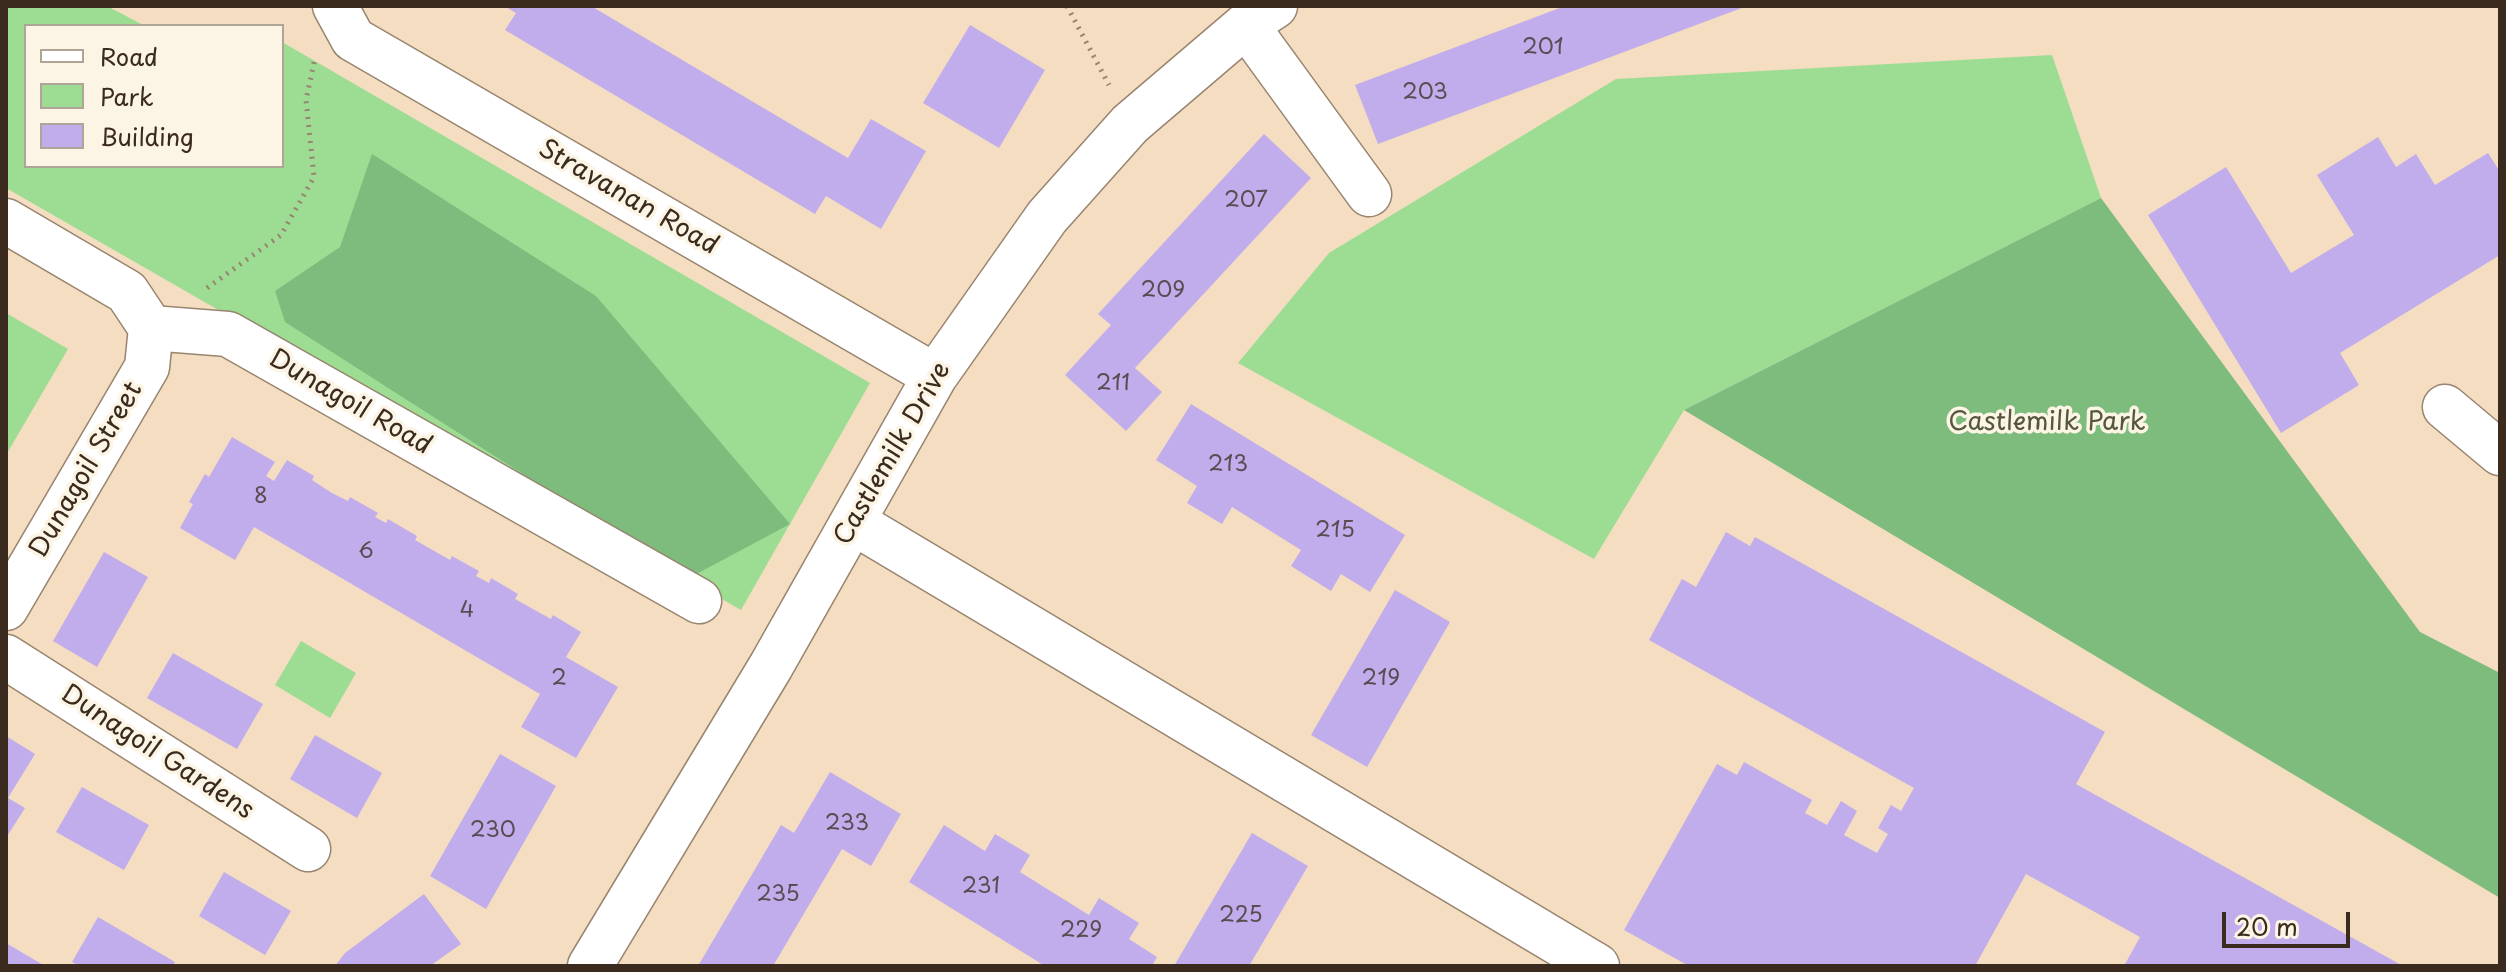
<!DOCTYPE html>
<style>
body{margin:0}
#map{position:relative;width:2506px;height:972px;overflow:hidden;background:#f4ddc0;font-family:"Playpen Sans",sans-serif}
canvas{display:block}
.frame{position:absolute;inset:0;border:8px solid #3b2a1e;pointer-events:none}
.legend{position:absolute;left:24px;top:24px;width:260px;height:144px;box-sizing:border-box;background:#fcf5e5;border:2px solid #afa495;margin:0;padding:10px 14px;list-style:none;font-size:24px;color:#3b2a1e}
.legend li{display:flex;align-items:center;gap:16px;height:40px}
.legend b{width:40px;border:2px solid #afa495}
.scale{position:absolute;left:2222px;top:912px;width:128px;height:36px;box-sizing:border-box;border:4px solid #3b2a1e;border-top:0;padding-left:10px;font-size:24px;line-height:28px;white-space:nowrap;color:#3b2a1e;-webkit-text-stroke:6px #fcf5e5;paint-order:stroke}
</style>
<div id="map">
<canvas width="2506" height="972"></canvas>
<div class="frame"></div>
<ul class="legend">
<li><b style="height:10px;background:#fff"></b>Road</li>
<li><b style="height:22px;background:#9cdd93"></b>Park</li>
<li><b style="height:22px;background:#c1adec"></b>Building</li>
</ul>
<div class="scale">20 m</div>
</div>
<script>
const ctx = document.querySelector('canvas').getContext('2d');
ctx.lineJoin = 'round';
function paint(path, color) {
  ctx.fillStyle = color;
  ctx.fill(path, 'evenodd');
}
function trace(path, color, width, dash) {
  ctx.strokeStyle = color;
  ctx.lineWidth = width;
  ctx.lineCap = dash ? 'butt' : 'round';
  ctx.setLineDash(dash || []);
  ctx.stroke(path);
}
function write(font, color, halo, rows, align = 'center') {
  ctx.font = font + ' "Playpen Sans",sans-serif';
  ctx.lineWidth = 7;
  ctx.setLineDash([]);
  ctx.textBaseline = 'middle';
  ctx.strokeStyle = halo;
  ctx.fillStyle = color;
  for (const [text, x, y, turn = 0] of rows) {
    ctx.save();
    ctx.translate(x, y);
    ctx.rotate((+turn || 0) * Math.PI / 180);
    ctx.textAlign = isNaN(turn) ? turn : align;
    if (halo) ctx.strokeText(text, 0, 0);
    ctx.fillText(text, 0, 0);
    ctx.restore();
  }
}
paint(new Path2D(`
 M6 6H107L145 26H26V166H282V42L870 383 741 610 6 188Z
 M2052 55 2101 198 1684 410 1594 559 1238 363 1329 253 1616 79Z
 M6 313 68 349 6 455Z
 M301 641 356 673 330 718 275 685Z`), '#9cdd93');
paint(new Path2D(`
 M372 154 596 296 790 524 687 579 285 322 275 291 340 247Z
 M2101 198 2420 632 2500 673V898L1684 410Z`), '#7dbc7d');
paint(new Path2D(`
 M504 6H591L848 158 871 119 926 151 881 229 826 196 815 214 505 30 516 13Z
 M1565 6H1747L1378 144 1355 85Z
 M970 25 1045 70 999 148 923 103Z
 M1264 134 1311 178 1135 368 1162 392 1126 431 1065 375 1111 325 1098 314Z
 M2378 137 2396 167 2416 154 2435 185 2488 153 2500 172V255L2340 353 2359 385 2281 433 2148 215 2226 167 2291 273 2354 235 2317 175Z
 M1191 404 1405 535 1370 592 1341 574 1331 591 1291 566 1301 550 1232 507 1222 524 1187 503 1197 486 1156 460Z
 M232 437 275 462 266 476 274 481 287 460 314 476 312 480 332 493 348 501 350 497 378 513 375 517 386 523 388 519 417 536 415 540 450 560 452 556 479 571 476 576 489 583 491 578 518 594 515 599 551 619 553 615 581 632 566 657 618 687 576 758 521 727 540 694 254 527 235 560 180 528 193 504 189 502 205 474 209 477Z
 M1726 532 1750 546 1755 537 2105 732 2076 784 2403 966H2124L2140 937 2026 874 1975 966H1689L1624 930 1717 764 1737 775 1744 762 1812 800 1805 813 1827 825 1841 801 1857 811 1844 835 1877 853 1888 834 1878 828 1891 805 1901 811 1914 788 1649 640 1682 579 1696 587Z
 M104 552 148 577 97 667 53 641Z
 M1395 590 1450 622 1367 767 1311 735Z
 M173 653 263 704 237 749 147 698Z
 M315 735 382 773 357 818 290 779Z
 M6 736 35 754 8 798 25 808 6 838Z
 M500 754 556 786 486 909 430 876Z
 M830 772 901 814 871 866 842 849 773 966H698L781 825 794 833Z
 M82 787 149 825 124 870 56 832Z
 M944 825 985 851 995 834 1030 855 1020 872 1089 915 1099 898 1139 923 1129 939 1157 957 1152 966H1045L909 882Z
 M1252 833 1308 866 1249 966H1174Z
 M224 872 291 911 265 955 199 916Z
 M424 894 461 944 430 966H335L345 953Z
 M98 917 175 962 173 966H79L72 962Z
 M6 943 45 966H6Z`), '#c1adec');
const minor = new Path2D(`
 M335 6 353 39 935 376
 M1246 25 1369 194
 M6 221 127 292 151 328
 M151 328 228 334 699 601
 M2445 407 2500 453
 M853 522 1597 966
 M6 608 147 367 151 328
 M6 657 308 849
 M590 966 771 666 935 376 1047 217 1130 124 1246 25 1275 6`);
trace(minor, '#98846f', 47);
trace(new Path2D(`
 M1067 6 1109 85
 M207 288 281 235 314 177 306 100 315 58`), '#98846f', 5, [2, 6]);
trace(minor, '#fff', 44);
write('22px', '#5c4b52', null, [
 ["201",1543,48],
 ["203",1425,93],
 ["207",1246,201],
 ["209",1163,291],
 ["211",1113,384],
 ["213",1228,465],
 ["8",261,497],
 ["215",1335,531],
 ["6",366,552],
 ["4",467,611],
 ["2",559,679],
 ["219",1381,679],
 ["233",847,824],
 ["230",493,831],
 ["231",981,887],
 ["235",778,895],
 ["225",1241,916],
 ["229",1081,931]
]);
write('26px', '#3b2a1e', '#fcf5e5', [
 ["Stravanan Road",628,198,30],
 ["Dunagoil Road",350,403,30],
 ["Castlemilk Drive",893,454,-60],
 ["Dunagoil Street",87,470,-60],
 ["Dunagoil Gardens",157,753,33]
]);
write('26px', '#53573b', '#fcf5e5', [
 ["Castlemilk Park",2047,423]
]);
</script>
